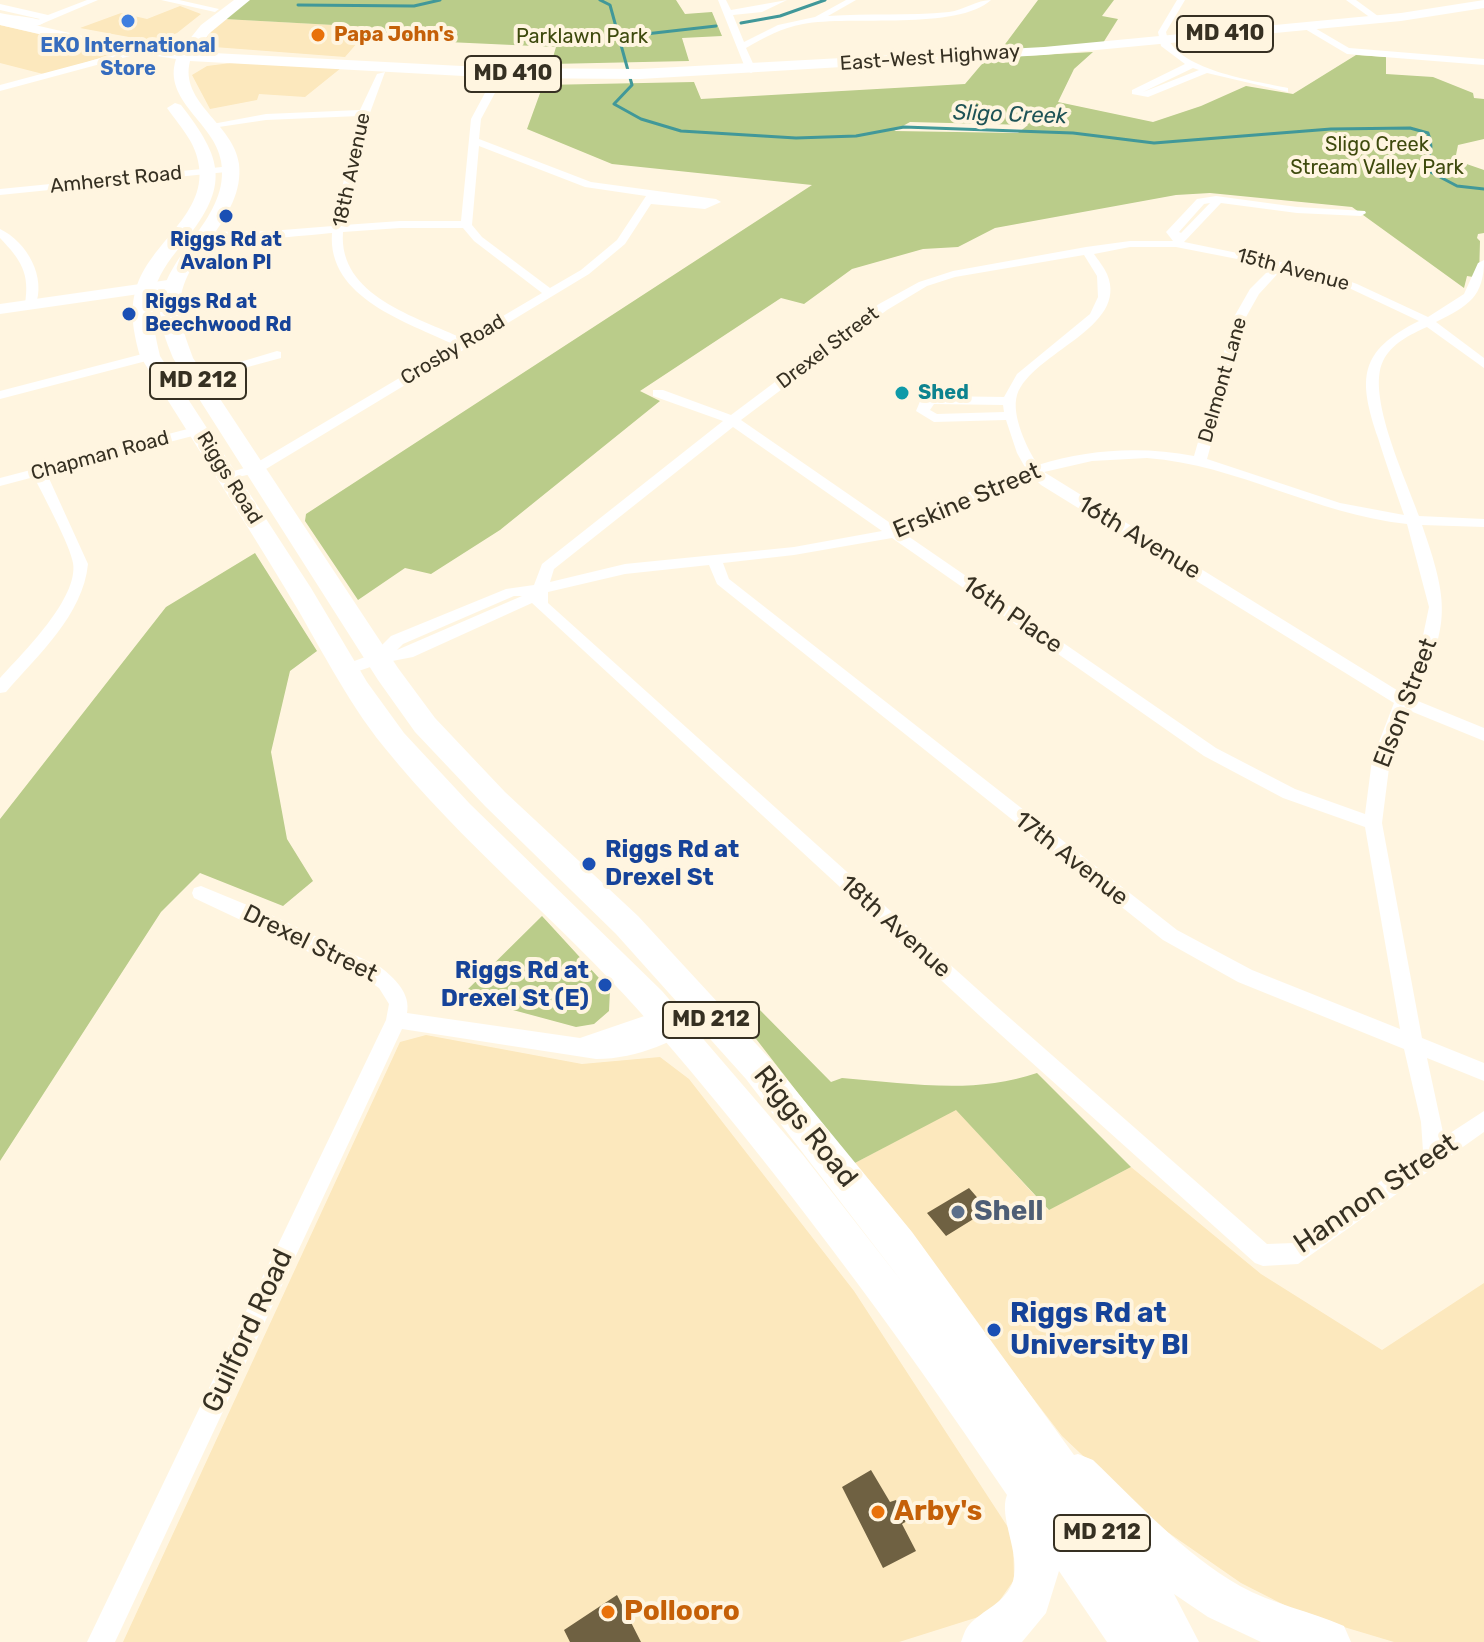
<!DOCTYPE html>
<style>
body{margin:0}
canvas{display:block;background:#fff5e0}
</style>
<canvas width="1484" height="1642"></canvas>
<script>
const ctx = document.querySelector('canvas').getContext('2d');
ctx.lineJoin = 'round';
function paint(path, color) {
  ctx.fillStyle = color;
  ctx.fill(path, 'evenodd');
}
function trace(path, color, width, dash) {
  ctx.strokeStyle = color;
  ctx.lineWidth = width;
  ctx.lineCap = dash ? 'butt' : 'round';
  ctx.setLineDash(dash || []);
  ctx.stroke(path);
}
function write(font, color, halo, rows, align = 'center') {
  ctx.font = font + ' Rubik,sans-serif';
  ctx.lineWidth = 8;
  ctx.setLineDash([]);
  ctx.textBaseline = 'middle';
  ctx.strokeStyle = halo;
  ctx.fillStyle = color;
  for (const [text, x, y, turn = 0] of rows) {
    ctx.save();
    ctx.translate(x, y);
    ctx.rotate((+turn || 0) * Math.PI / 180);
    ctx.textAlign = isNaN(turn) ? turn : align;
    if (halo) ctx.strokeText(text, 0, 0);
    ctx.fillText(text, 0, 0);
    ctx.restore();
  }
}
paint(new Path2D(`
 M180 6 201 14 177 33 156 42 80 28 121 13 147 19Z
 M224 19 371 27 345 57 214 47 205 40 206 35Z
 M0 25 73 42 112 54 47 75 0 63Z
 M239 62 341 68 305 97 259 94 257 100 210 109 192 75 207 66Z
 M426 1035 582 1064 660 1057 689 1079 854 1291 1013 1535 1014 1580 991 1613 899 1642H123L400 1042Z
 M956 1109 1048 1210 1131 1167 1261 1274 1382 1350 1484 1283V1642H1394L1304 1615 1241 1583 1153 1522 1062 1436 853 1164Z`), '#fce8bd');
paint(new Path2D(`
 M249 0H676L685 14 712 12 722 36 682 38 689 61 551 64 556 47 361 38 370 27 224 19Z
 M1038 0H1114L1102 16 1118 19 1103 43 1000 51Z
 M1093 52 1074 69 1058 102 1153 122 1201 106 1246 86 1293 94 1356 55 1386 57V74L1433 77 1473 93 1474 98 1484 99V139L1458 145 1455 160 1484 170V233L1478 234 1477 238 1480 241 1479 278 1467 276 1464 288 1352 207 1210 193 1176 195 995 228 958 247 923 249 852 269 804 304 781 298 640 391 660 401 500 530 431 574 405 568 358 600 305 521 306 514 812 185 612 164 527 129 543 85 694 82 701 99 965 84 987 58ZM910 122 1028 125 1018 133 894 131Z
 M255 553 317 651 290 671 271 752 287 839 313 881 283 906 200 873 161 912 0 1161V819L166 607Z
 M542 916 610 990 609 1011 594 1024 576 1027 461 996Z
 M756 1006 831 1082 842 1078C908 1083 973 1095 1037 1073L1131 1167 1049 1210 956 1110 853 1164 736 1013Z`), '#bacc8a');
trace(new Path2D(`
 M600 0 610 5 632 85 614 104 641 119 681 131 796 138 856 136 904 127 1073 133 1154 143 1331 129 1410 128 1428 133C1434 147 1430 156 1423 168L1457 186 1484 189
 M298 5 414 6 440 0
 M741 23 780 16 825 0
 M619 37 716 26`), '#419899', 3);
paint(new Path2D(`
 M969 1188 988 1210 946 1236 927 1213Z
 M871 1470 890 1502 896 1500 907 1521 902 1524 916 1551 883 1568 842 1487Z
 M617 1595 641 1642H570L564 1630Z`), '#6f6142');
paint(new Path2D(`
 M87 0H98L39 25 35 22 40 19 0 10V4L48 15Z
 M161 0H179L219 9 215 12Z
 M718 0H726L731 10 787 0 762 12 733 15 744 42 778 25 815 17 846 0H856L828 16C868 13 909 16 949 12 964 10 977 0 991 0 957 31 851 15 803 24 781 28 765 37 746 48L756 70 751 73 746 70Z
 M1177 0H1185L1166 32C1173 70 1256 81 1288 88V92L1207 73 1148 97 1132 94V90L1185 64 1161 46 1158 32ZM1193 68 1199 70 1143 92Z
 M1346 0H1356L1382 19 1375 21Z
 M1308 24 1349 48 1484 59V65L1347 54 1305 29Z
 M127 51 130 56 0 91V85Z
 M505 62 510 65 481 119 479 139 591 182 716 199 721 202 705 209 651 204 625 244 589 274 261 472 224 480V474L251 466 455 345C407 322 327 298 332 233 306 235 217 246 198 235L204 232 270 231 333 226 359 116 266 120 212 128 207 125 266 114 360 110 377 74 385 72 367 121 344 225 400 221H461L471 119 500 65ZM479 146 585 187 646 196 617 240 581 270 550 288 482 237 472 225ZM400 228H463L474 241 542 293 464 339C417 317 338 296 343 232Z
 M232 166 237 169 236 171 0 195V189Z
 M1216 196 1297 207 1365 211 1366 213 1361 216 1297 213 1221 203 1184 242 1315 269 1357 284 1428 317 1464 294 1478 263 1484 260C1484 297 1468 306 1436 322L1484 358V368L1427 327C1411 334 1391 344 1383 361 1366 396 1406 479 1419 516L1484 519V527L1422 525C1449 603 1451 625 1413 699L1484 728V741L1408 710 1390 760 1382 823 1422 1038 1484 1063V1081L1427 1058 1444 1137 1484 1111V1132L1298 1264 1263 1266 1255 1263 981 1017 532 603 413 657 382 663 347 675 339 670 341 666 373 654 391 636 506 589 534 585 542 564 723 421 653 396V390H663L731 415 879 304 919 282 953 271 1086 247 1130 241H1173L1166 232 1197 199ZM1210 203 1181 233 1179 232 1204 204ZM1130 247H1176L1273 266 1250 289 1234 317 1194 456C1142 446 1089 449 1038 465 1027 449 1011 415 1017 395 1032 352 1130 328 1107 274 1104 267 1098 260 1094 254ZM1084 255 1097 276 1098 297 1090 314 1017 374 1004 397 934 396 921 399 916 411 934 422 1006 420 1017 453 1026 469 978 488 896 527 741 420 887 310 927 286 955 277ZM1283 268 1349 288 1419 321C1358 351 1358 379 1378 438 1386 464 1395 489 1404 515L1340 503 1207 459 1246 317 1259 294ZM934 404 1003 405 1004 412 937 414 930 410ZM733 427 882 531 794 547 625 564 550 582 554 569ZM1147 458C1239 465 1314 514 1407 524L1429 607 1419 655 1400 692 1044 472 1092 461ZM1032 476 1041 485 1394 703 1372 760 1365 814 1295 789 1216 748 905 534ZM892 538 1204 756 1283 798 1365 827 1400 1029 1252 970 1177 930 729 579 723 563 794 555ZM709 565 717 584 1163 940 1238 982 1404 1049 1421 1122 1423 1151 1294 1243 1267 1244 995 1005 548 603V592L625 574ZM514 596H522L397 650 403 644Z
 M0 229C27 242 47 277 35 307L25 304C30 273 21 260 0 238Z
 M277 351 281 352V358L196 381 190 377Z
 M150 352 154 353V359L0 399V391Z
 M199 426 204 427V433L47 474 88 564C83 615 38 655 6 692L0 693V678C22 654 79 598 73 563 70 545 44 497 34 477L0 486V478Z
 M201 886 269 914 380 967C395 978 411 994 407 1013L580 1038 656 1012 693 992 700 994 703 1000 695 1009 705 1005 712 1007 715 1013 712 1019C676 1040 639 1059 596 1059L402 1029 115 1642H87L386 1020 389 1004 379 988 366 979 194 898 192 893 194 888Z`), '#fff');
paint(new Path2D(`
 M0 13C12 16 37 17 45 22 32 31 15 25 0 21Z
 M175 279 183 284 181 288 0 314V304Z`), '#fff');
paint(new Path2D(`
 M234 0H250L211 32 194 52 500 68 640 69 1044 47 1401 13 1484 0V8L1401 21 1044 55 640 79 500 78 190 61C179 103 234 124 239 164 245 219 184 252 180 304 179 323 187 341 193 358L398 668 435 718 505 792 638 916 770 1059 912 1232 1074 1455 1078 1454 1093 1460C1139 1504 1184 1554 1240 1586 1272 1604 1310 1611 1344 1626L1351 1642H1261L1208 1617 1174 1594 1199 1642H1107L1059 1571 1046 1613 1022 1642H961C963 1637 965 1629 969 1625 982 1610 1006 1603 1013 1581 1021 1553 998 1517 1007 1495 894 1328 773 1164 640 1012 559 921 461 843 384 747 345 699 318 642 285 588 238 510 188 433 140 356 134 335 129 311 136 289 149 242 210 214 198 161 194 140 178 124 167 108L175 103 181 105C223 159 230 185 185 241 173 255 161 270 155 288 149 310 155 334 160 356L311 588 367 682 404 733 470 804 662 991 803 1155 903 1283 746 1079 616 934 485 806 415 732 378 680 173 358C166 341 159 324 160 305 165 252 231 218 221 161 215 123 162 101 176 59L87 45 0 25V17L87 37 180 51 201 25Z`), '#fff');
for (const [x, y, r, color] of [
 [128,21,8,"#3f7fe0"],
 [318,35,8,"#e8710a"],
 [226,216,8,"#1a4fb4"],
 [129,314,8,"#1a4fb4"],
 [902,393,8,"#0f9aa8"],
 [589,864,8,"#1a4fb4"],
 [605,985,8,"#1a4fb4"],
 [958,1212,8,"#5c6f8a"],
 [994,1330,8,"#1a4fb4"],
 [878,1512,8,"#e8710a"],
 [608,1612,8,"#e8710a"]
]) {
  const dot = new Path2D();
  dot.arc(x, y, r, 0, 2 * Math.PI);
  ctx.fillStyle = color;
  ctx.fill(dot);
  trace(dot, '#fff5e0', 3);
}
write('bold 20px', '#c56008', '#fff5e0', [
 ["Papa John's",334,35]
], 'left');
write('20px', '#3e4a0d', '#fff5e0', [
 ["Parklawn Park",582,37],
 ["Sligo Creek",1377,145],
 ["Stream Valley Park",1377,168]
]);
write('bold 20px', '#366cbe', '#fff5e0', [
 ["EKO International",128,46],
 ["Store",128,69]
]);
write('20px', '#363022', '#fff5e0', [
 ["East-West Highway",930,58,-4],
 ["18th Avenue",352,170,-78],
 ["Amherst Road",116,180,-6],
 ["15th Avenue",1293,270,15],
 ["Drexel Street",828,348,-37],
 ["Crosby Road",453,350,-31],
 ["Delmont Lane",1223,380,-74],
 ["Chapman Road",100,456,-15],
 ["Riggs Road",229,478,58]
]);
write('bold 20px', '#164399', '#fff5e0', [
 ["Riggs Rd at",226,240],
 ["Avalon Pl",226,263],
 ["Riggs Rd at",145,302,"left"],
 ["Beechwood Rd",145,325,"left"]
]);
write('bold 20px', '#0d838f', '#fff5e0', [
 ["Shed",918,393]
], 'left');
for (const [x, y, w] of [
 [1225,34,96],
 [513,74,96],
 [198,381,96],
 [711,1020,96],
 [1102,1533,96]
]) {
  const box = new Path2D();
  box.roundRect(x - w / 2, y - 18, w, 36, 6);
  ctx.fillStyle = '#fff5e0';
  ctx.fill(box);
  trace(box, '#363022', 2);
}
write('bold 22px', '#363022', null, [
 ["MD 410",1225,34],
 ["MD 410",513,74],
 ["MD 212",198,381],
 ["MD 212",711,1020],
 ["MD 212",1102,1533]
]);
write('italic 22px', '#1e5356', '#fff5e0', [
 ["Sligo Creek",1010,115,2]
]);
write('24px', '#363022', '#fff5e0', [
 ["Erskine Street",967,501,-23],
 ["16th Avenue",1139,538,31],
 ["16th Place",1012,615,35],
 ["Elson Street",1406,703,-69],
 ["17th Avenue",1071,859,38],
 ["18th Avenue",895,927,42],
 ["Drexel Street",310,944,26]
]);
write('bold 24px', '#164399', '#fff5e0', [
 ["Riggs Rd at",605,850],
 ["Drexel St",605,878],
 ["Riggs Rd at",589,971,"right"],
 ["Drexel St (E)",589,999,"right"]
], 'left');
write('28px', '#363022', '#fff5e0', [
 ["Riggs Road",805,1127,51],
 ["Hannon Street",1376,1194,-34],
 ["Guilford Road",248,1331,-65]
]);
write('bold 28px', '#4e5e75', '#fff5e0', [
 ["Shell",974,1212]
], 'left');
write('bold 28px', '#164399', '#fff5e0', [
 ["Riggs Rd at",1010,1314],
 ["University Bl",1010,1346]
], 'left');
write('bold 28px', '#c56008', '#fff5e0', [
 ["Arby's",894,1512],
 ["Pollooro",624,1612]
], 'left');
</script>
